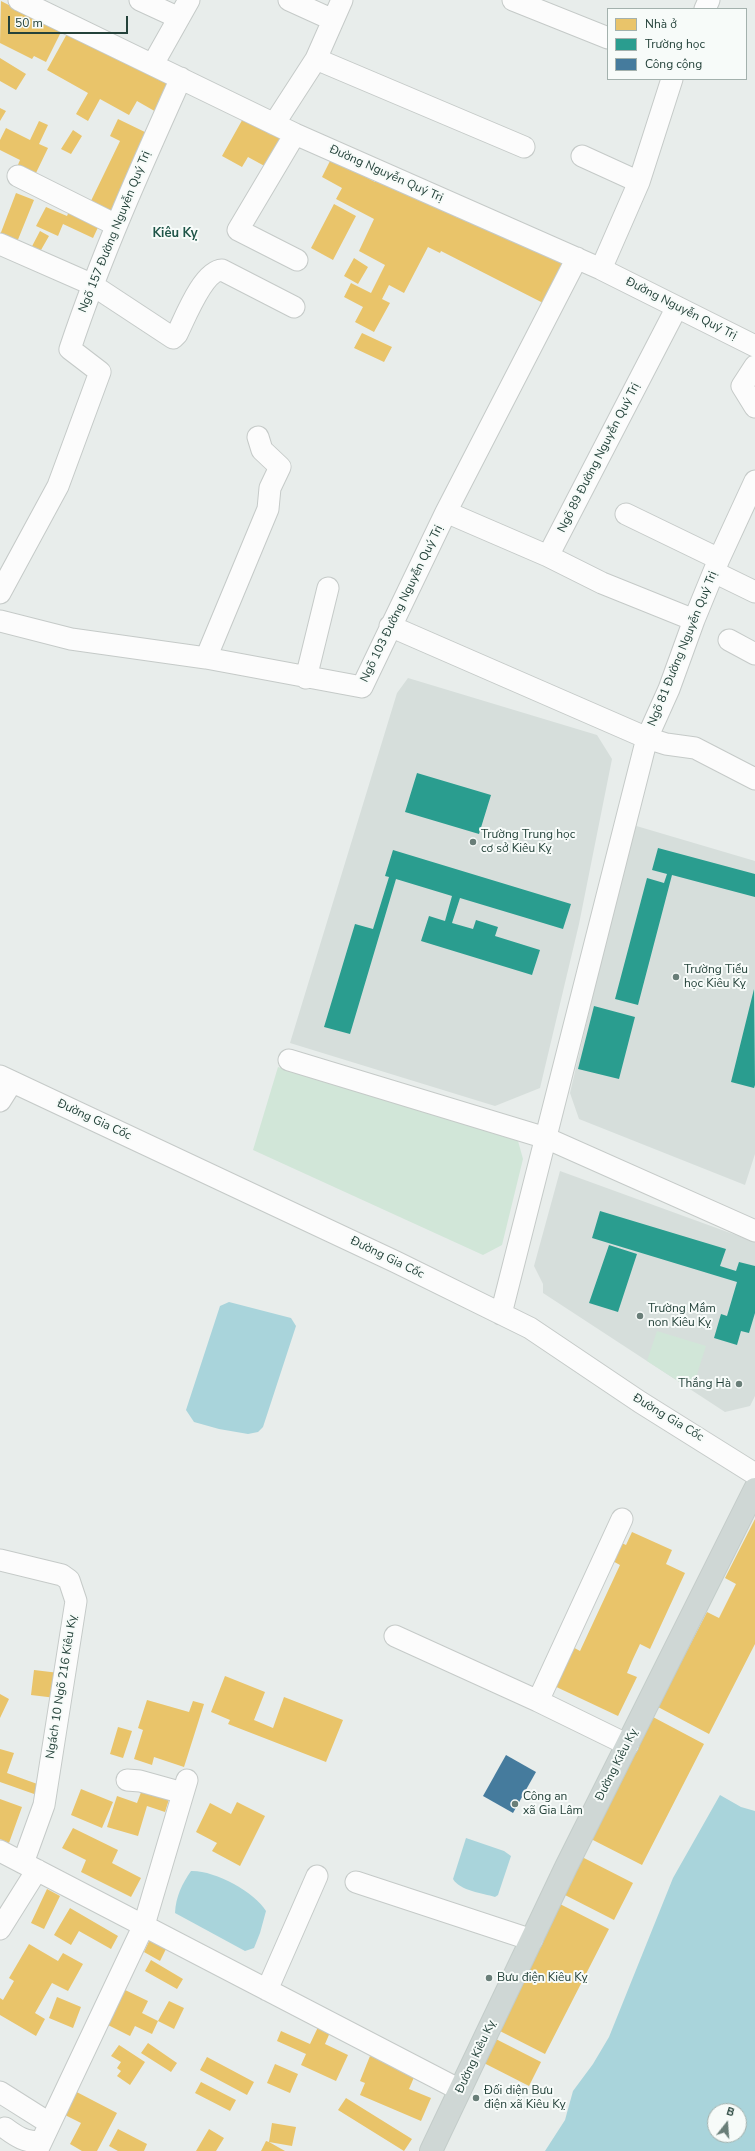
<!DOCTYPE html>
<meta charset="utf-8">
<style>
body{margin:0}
#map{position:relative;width:755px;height:2151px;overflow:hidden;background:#e8edeb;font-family:"Nunito Sans",sans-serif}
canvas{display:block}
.legend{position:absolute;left:607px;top:8px;width:140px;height:72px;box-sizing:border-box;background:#f7fbf9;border:1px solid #a3b1ad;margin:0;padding:5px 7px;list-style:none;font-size:12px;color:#24423a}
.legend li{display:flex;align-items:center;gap:8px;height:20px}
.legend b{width:20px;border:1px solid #a3b1ad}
.north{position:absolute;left:707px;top:2103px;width:40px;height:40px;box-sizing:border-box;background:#f7fbf9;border:1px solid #a3b1ad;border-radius:50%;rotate:17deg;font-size:11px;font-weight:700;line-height:16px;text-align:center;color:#24423a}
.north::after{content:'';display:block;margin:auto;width:14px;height:18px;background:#697e78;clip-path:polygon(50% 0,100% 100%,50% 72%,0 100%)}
.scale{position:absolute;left:8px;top:16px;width:120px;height:18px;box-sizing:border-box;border:2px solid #24423a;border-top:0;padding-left:5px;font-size:12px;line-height:14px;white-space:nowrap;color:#24423a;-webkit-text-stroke:3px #f7fbf9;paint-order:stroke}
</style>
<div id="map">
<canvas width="755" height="2151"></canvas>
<ul class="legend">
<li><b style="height:11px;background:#e9c46a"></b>Nhà ở</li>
<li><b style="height:11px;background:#2a9d8f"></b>Trường học</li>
<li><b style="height:11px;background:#457b9d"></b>Công cộng</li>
</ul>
<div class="north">B</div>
<div class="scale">50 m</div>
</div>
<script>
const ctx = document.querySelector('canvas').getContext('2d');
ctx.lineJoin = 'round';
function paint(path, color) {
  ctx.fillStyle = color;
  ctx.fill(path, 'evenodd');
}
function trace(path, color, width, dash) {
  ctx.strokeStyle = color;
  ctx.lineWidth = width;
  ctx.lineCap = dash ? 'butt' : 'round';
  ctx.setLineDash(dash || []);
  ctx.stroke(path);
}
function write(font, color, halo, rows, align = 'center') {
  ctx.font = font + ' "Nunito Sans",sans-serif';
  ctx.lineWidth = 4;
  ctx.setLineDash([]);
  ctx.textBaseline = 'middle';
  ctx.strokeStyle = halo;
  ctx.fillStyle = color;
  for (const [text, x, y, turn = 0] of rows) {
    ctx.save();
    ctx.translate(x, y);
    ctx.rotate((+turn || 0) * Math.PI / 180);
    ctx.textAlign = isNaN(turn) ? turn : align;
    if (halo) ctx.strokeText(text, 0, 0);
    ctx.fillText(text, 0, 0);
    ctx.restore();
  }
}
paint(new Path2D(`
 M408 678 597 735 612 759 579 924 540 1088 495 1106 290 1043 397 693Z
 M633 825 755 861V1154L745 1185 579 1119 570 1093Z
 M560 1171 755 1242V1396L750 1406 725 1412 543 1293V1284L534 1266Z`), '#d6dedb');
paint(new Path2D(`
 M278 1067 518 1141 523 1159 502 1245 483 1255 253 1150Z
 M657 1331 706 1346 692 1390 647 1361Z`), '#d1e6d8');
paint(new Path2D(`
 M229 1302 291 1318 296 1326 263 1427 258 1432 248 1434 219 1429 194 1422 186 1410 220 1306Z
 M720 1795 741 1807 755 1811V2151H545L565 2120 573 2091 593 2064 609 2037 673 1878ZM715 2111H739V2135H715Z
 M466 1838 504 1851 511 1856 498 1895 495 1897C483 1893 460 1891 453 1879Z
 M191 1871C214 1870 255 1892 266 1911L260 1933 254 1948 245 1951 175 1913C176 1896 182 1884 191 1871Z`), '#a9d4db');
paint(new Path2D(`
 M1 1 61 32 46 62 34 56 32 59 0 43Z
 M68 32 174 83 158 113 137 101 129 115 100 99 88 121 76 114 88 93 47 70Z
 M0 58 26 74 16 90 0 81Z
 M0 108 6 111 0 121Z
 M245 115 287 139 270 169 248 157 242 167 222 156Z
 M118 119 149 134 110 215 89 205 120 141 110 136Z
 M39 121 48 125 39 144 48 148 35 175 17 167 20 160 0 150V140L6 128 30 140Z
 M73 130 82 136 71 154 61 149Z
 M331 159 375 182 377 178 393 184 458 218 460 214 567 261 545 304 441 251 440 253 428 247 404 293 389 285 382 299 390 303 374 332 355 322 363 307 344 297 351 283 371 293 385 265 359 251 374 219 336 199 342 188 322 177Z
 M16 193 34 200 15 247 0 235Z
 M334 204 356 216 333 260 311 248Z
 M46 207 67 216 71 207 101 221 93 238 63 224 58 236 36 226Z
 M40 231 49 236 37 257 29 252Z
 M354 258 368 267 358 284 344 276Z
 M362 333 392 347 384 362 354 348Z
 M755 1519V1644L709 1734 658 1707 707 1612 719 1618 736 1584 725 1578Z
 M632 1532 672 1550 666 1564 685 1573 650 1649 640 1644 632 1661 627 1673 637 1677 618 1716 550 1684 569 1645 580 1651 620 1565 609 1559 617 1541 626 1545Z
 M34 1670 59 1673 56 1698 31 1695Z
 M225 1676 265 1692 254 1720 273 1728 284 1697 343 1720 326 1762 228 1724 230 1720 211 1712Z
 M0 1694 9 1699 0 1718Z
 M147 1700 189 1712 193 1701 204 1704 184 1767 154 1757 152 1765 134 1759 143 1730 138 1728Z
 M653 1717 704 1744 642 1865 591 1839Z
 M118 1727 132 1731 123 1758 110 1754Z
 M0 1749 14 1753 7 1773 40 1785 37 1795 0 1782Z
 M143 1787 170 1796 165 1812 147 1806 138 1836 107 1827 117 1796 137 1803Z
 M81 1789 113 1802 102 1828 71 1815Z
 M0 1799 22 1807 9 1843 0 1839Z
 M237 1802 265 1816 240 1866 212 1851 217 1843 196 1832 210 1803 231 1814Z
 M73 1828 118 1850 112 1863 141 1878 131 1897 81 1872 86 1860 62 1848Z
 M582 1857 633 1883 614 1920 563 1894Z
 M47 1889 60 1896 44 1929 31 1923Z
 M558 1903 609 1929 545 2054 494 2028Z
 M70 1908 118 1936 111 1949 79 1931 71 1945 54 1935Z
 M153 1933 170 1941 160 1961 144 1952Z
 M29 1944 58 1961 63 1953 83 1964 68 1991 52 1983 35 2013 45 2019 36 2036 0 2015V1998L3 2000 14 1981 9 1978Z
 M151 1960 183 1979 177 1989 145 1971Z
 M121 1988 148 2001 142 2013 158 2021 152 2034 135 2026 130 2036 104 2023Z
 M57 1997 81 2007 73 2028 49 2018Z
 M169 2001 184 2008 174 2029 158 2021Z
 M319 2025 331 2030 325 2044 348 2055 336 2081 301 2065 306 2054 277 2041 281 2031 310 2044Z
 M490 2036 541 2062 529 2086 478 2060Z
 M148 2043 177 2063 171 2072 141 2053Z
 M119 2045 145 2062 130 2085 117 2076 121 2071 117 2068 121 2062 111 2056Z
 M370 2056 415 2075 409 2089 431 2098 421 2121 360 2095 365 2083 360 2081Z
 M207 2057 254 2082 247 2095 200 2070Z
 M275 2064 298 2074 290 2093 267 2083Z
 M201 2082 236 2100 230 2111 195 2093Z
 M69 2088 117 2113 97 2151H82L70 2144 81 2123 57 2111Z
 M346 2098 412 2139 404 2151 338 2110Z
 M272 2123 296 2127 292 2146 269 2142Z
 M118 2129 147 2144 144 2151H118L109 2146Z
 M209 2129 224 2138 216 2151H196Z
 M266 2141 269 2142 285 2151H261Z`), '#e9c46a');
paint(new Path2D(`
 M417 773 491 795 479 834 405 812Z
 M658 848 755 874V897L672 875 638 1005 615 999 647 878 664 883 667 874 652 870Z
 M393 850 571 904 563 929 460 898 452 923 473 929 476 920 498 927 495 936 540 950 532 975 421 941 429 916 445 921 452 896 396 879 350 1034 324 1027 355 924 373 929 389 877 385 876Z
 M754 989 755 1085 754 1088 731 1082Z
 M594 1006 635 1017 619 1079 578 1069Z
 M600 1211 726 1249 720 1266 736 1271 739 1262 755 1266V1313L749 1333 741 1331 737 1345 714 1338 721 1314 727 1316 737 1282 592 1238Z
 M609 1245 637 1254 618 1312 589 1303Z`), '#2a9d8f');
paint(new Path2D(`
 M506 1755 536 1772 513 1813 483 1796Z`), '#457b9d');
const minor = new Path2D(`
 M19 0 295 134 601 269 755 346
 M140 0 179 18
 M289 0 333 20
 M513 0 608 38
 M705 9 709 0
 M316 59 524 147
 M153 64 189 0
 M274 124 316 59 342 0
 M295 134 238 230 297 260
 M582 156 639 182
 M18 176 116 225
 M0 244 91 284 173 338 177 334C185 318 203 271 222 270L294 307
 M601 269 639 182 672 79
 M677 307 548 556 602 583 694 620
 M755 366 742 386 755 407
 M446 512 548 556
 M626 514 719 559
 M714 572 755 592
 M0 593 58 486 100 372 70 349C101 256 141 167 181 78
 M0 621 71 639 206 658 362 687 446 512 577 258
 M390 626 647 738 669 689 694 620 719 559 755 481
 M729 640 755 654
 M206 658 268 509 270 488 280 467 262 450 258 437
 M306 678 328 588
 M289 1060 546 1138 755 1231
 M0 1076 396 1262 530 1328 640 1402 755 1474
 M0 1101 12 1082
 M501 1314 647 738 666 744 695 748 755 779
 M622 1519 538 1701 628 1745
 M0 1560 62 1575 69 1580 76 1601 44 1805 23 1863
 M395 1636 538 1701
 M127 1780 140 1781 183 1793
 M0 1851 460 2090
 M356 1882 532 1940
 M0 1929 37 1870
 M267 1990 317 1876
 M0 2092 49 2123
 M5 2128C17 2137 25 2142 41 2142
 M37 2151 144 1925 187 1780`);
const major = new Path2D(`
 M431 2151 566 1867 755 1489`);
trace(minor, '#c5cac8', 23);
trace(major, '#c3ccc9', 24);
trace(minor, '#fcfcfc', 21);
trace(major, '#cfd7d5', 22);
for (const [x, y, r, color] of [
 [473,842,4,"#697e78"],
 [676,977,4,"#697e78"],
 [640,1316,4,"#697e78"],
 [739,1384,4,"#697e78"],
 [515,1804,4,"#697e78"],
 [489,1978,4,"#697e78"],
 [476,2098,4,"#697e78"]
]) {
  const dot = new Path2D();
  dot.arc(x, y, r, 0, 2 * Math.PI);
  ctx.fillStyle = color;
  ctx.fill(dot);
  trace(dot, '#f7fbf9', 1.5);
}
write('12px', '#24423a', '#f7fbf9', [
 ["Đường Nguyễn Quý Trị",386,174,24],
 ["Ngõ 157 Đường Nguyễn Quý Trị",115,232,-68],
 ["Đường Nguyễn Quý Trị",681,309,27],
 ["Ngõ 89 Đường Nguyễn Quý Trị",599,458,-63],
 ["Ngõ 103 Đường Nguyễn Quý Trị",402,604,-64],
 ["Ngõ 81 Đường Nguyễn Quý Trị",683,649,-68],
 ["Đường Gia Cốc",94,1120,25],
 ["Đường Gia Cốc",387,1258,26],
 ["Đường Gia Cốc",668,1418,31],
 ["Ngách 10 Ngõ 216 Kiêu Kỵ",62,1687,-81],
 ["Đường Kiêu Kỵ",617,1765,-63],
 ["Đường Kiêu Kỵ",476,2057,-65]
]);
write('12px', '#24423a', '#f7fbf9', [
 ["Trường Trung học",481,835],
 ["cơ sở Kiêu Kỵ",481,849],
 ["Trường Tiểu",684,970],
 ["học Kiêu Kỵ",684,984],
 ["Trường Mầm",648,1309],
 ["non Kiêu Kỵ",648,1323],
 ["Thắng Hà",731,1384,"right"],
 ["Công an",523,1797],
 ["xã Gia Lâm",523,1811],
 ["Bưu điện Kiêu Kỵ",497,1978],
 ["Đối diện Bưu",484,2091],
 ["điện xã Kiêu Kỵ",484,2105]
], 'left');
write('bold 13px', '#1f5548', '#f7fbf9', [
 ["Kiêu Kỵ",175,234]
]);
</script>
